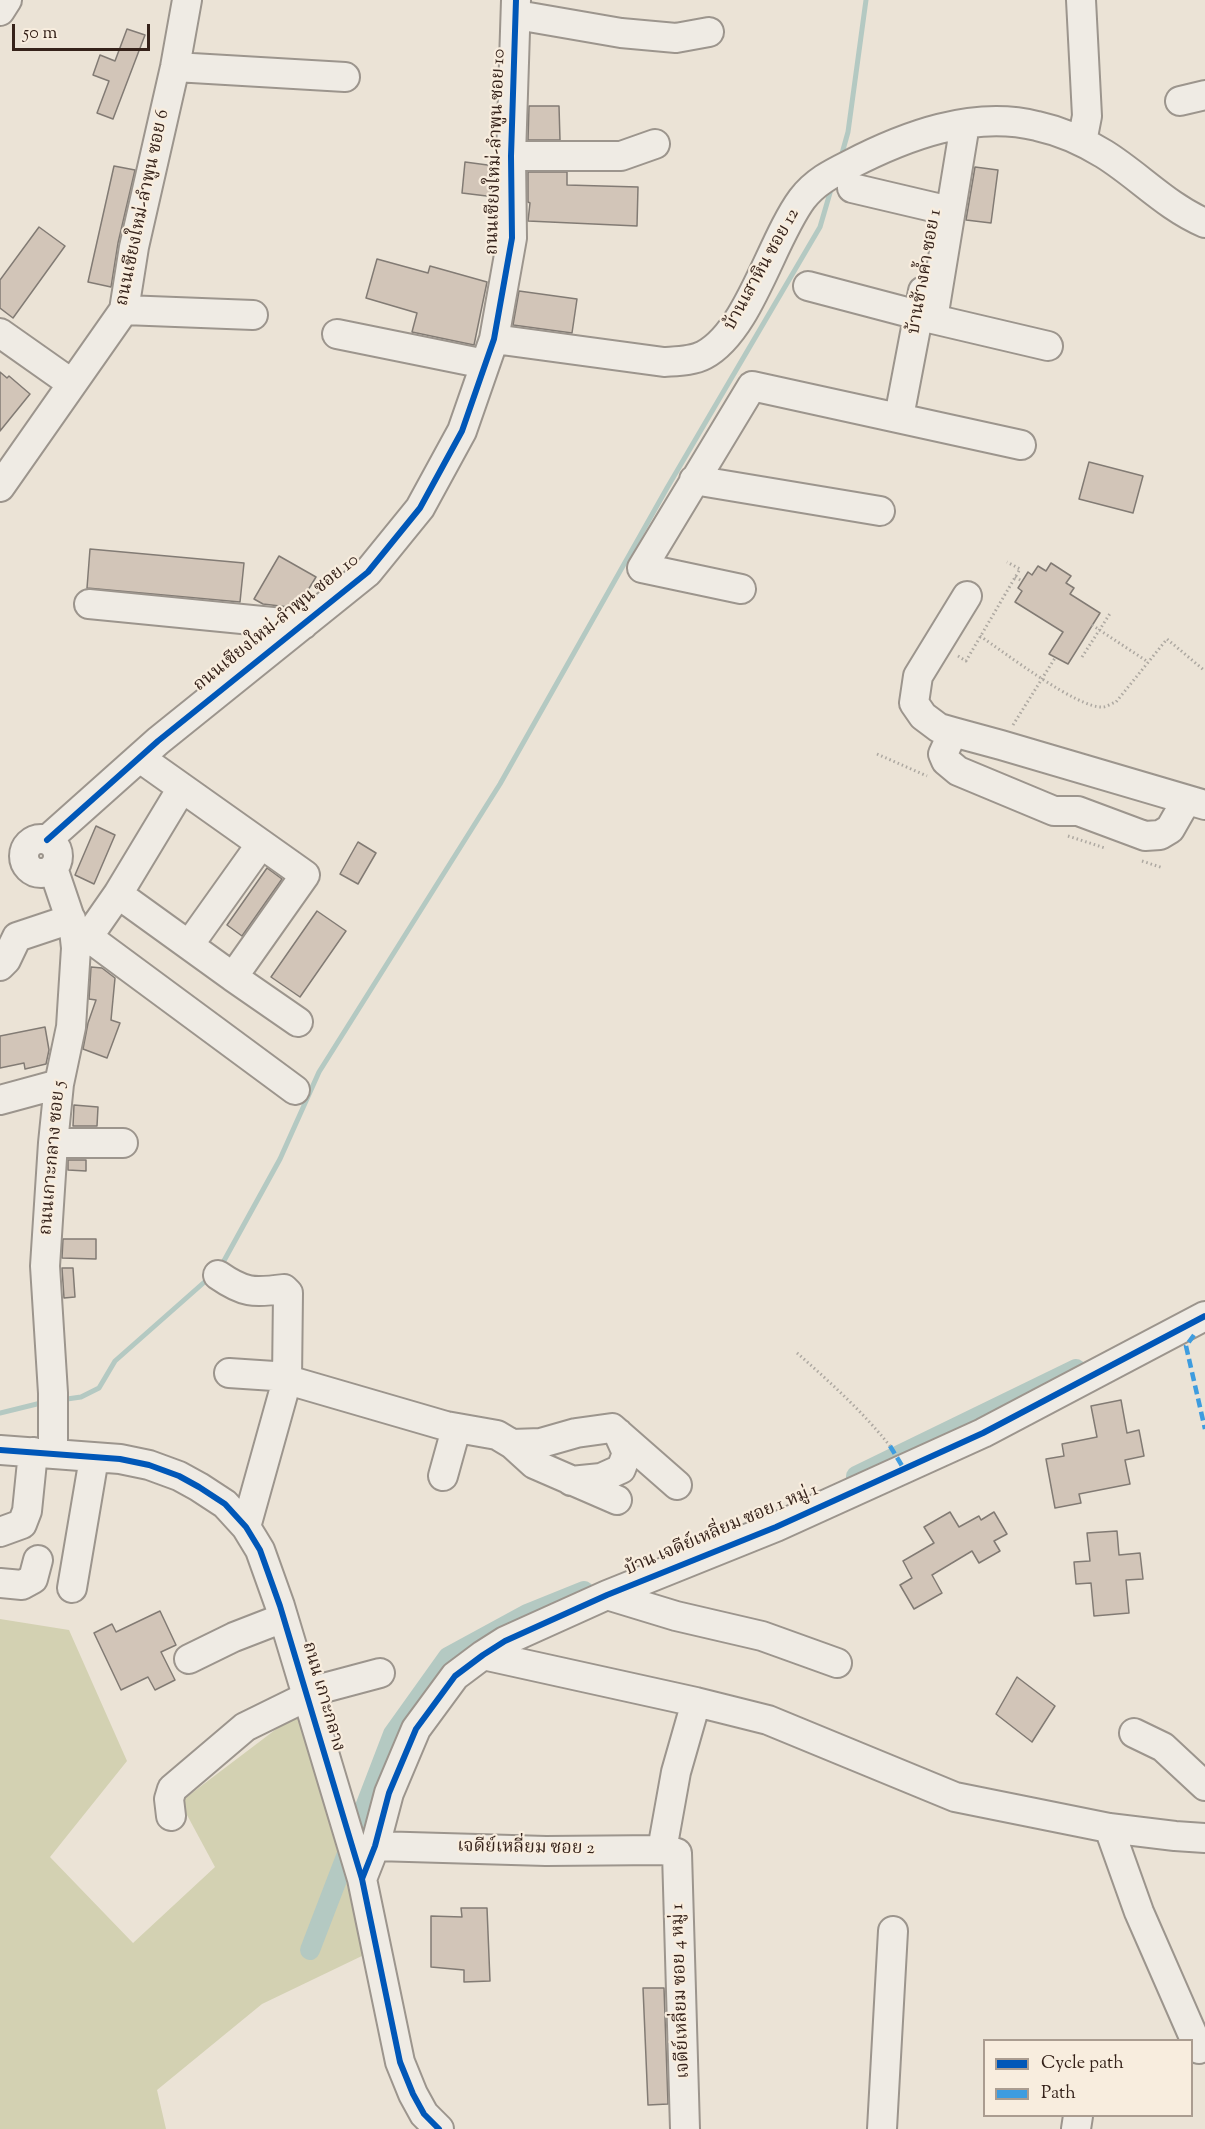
<!DOCTYPE html>
<meta charset="utf-8">
<style>
body{margin:0}
#map{position:relative;width:1205px;height:2129px;overflow:hidden;background:#ebe3d6;font-family:"Sorts Mill Goudy",serif}
canvas{display:block}
.legend{position:absolute;left:983px;top:2039px;width:210px;height:78px;box-sizing:border-box;background:#f8edde;border:2px solid #aa9c90;margin:0;padding:8px 10px;list-style:none;font-size:18px;color:#35221a}
.legend li{display:flex;align-items:center;gap:12px;height:30px}
.legend b{width:30px;border:2px solid #aa9c90}
.scale{position:absolute;left:12px;top:24px;width:138px;height:27px;box-sizing:border-box;border:3px solid #35221a;border-top:0;padding-left:8px;font-size:18px;line-height:21px;white-space:nowrap;color:#35221a;-webkit-text-stroke:4px #f8edde;paint-order:stroke}
</style>
<div id="map">
<canvas width="1205" height="2129"></canvas>
<ul class="legend">
<li><b style="height:8px;background:#0057b8"></b>Cycle path</li>
<li><b style="height:8px;background:#3e9cdf"></b>Path</li>
</ul>
<div class="scale">50 m</div>
</div>
<script>
const ctx = document.querySelector('canvas').getContext('2d');
ctx.lineJoin = 'round';
function paint(path, color) {
  ctx.fillStyle = color;
  ctx.fill(path, 'evenodd');
}
function trace(path, color, width, dash) {
  ctx.strokeStyle = color;
  ctx.lineWidth = width;
  ctx.lineCap = dash ? 'butt' : 'round';
  ctx.setLineDash(dash || []);
  ctx.stroke(path);
}
function write(font, color, halo, rows, align = 'center') {
  ctx.font = font + ' "Sorts Mill Goudy","Noto Serif Thai",serif';
  ctx.lineWidth = 4.5;
  ctx.setLineDash([]);
  ctx.textBaseline = 'middle';
  ctx.strokeStyle = halo;
  ctx.fillStyle = color;
  for (const [text, x, y, turn = 0] of rows) {
    ctx.save();
    ctx.translate(x, y);
    ctx.rotate((+turn || 0) * Math.PI / 180);
    ctx.textAlign = isNaN(turn) ? turn : align;
    if (halo) ctx.strokeText(text, 0, 0);
    ctx.fillText(text, 0, 0);
    ctx.restore();
  }
}
paint(new Path2D(`
 M0 1619 69 1630 127 1761 50 1857 133 1943 215 1867 180 1802 300 1711 366 1954 262 2004 157 2090 166 2129H0Z`), '#d3d1b2');
trace(new Path2D(`
 M841 157 848 132 866 0
 M220 1268 280 1159 319 1072 500 784 667 488 820 227 832 186
 M60 1400 81 1397 99 1388 115 1361 209 1278
 M0 1413 45 1402`), '#b4c9c2', 5);
trace(new Path2D(`
 M856 1476 1076 1369
 M310 1950 393 1734 448 1657 527 1614 584 1591`), '#b4c9c2', 20);
const building = new Path2D(`
 M127 29 145 35 113 119 97 113 109 81 93 75 100 55 115 61Z
 M529 106H559L560 140H528Z
 M465 162 495 166V197L462 193Z
 M114 166 135 170 118 243 111 287 88 282Z
 M975 167 998 170 991 223 966 220Z
 M528 172H567V185L638 187 637 226 528 221 530 203 528 202Z
 M39 227 65 246 13 318 0 308V280Z
 M377 259 428 273 430 266 487 282 474 345 412 332 417 313 366 298Z
 M519 291 577 299 572 333 513 325Z
 M0 372 7 378 9 376 30 394 0 431Z
 M1089 462 1143 476 1133 513 1079 499Z
 M90 549 244 563 240 602 87 588Z
 M279 556 316 577 297 608 263 604 254 599Z
 M1051 563 1071 576 1066 583 1074 588 1070 594 1100 613 1068 664 1049 654 1063 632 1015 602 1022 591 1018 588 1028 572 1032 575 1038 566 1046 571Z
 M96 826 115 835 94 884 75 875Z
 M358 842 376 853 358 884 340 874Z
 M267 868 282 879 242 936 227 925Z
 M317 911 346 931 300 997 271 977Z
 M91 967 102 968 115 978 111 1020 120 1023 107 1058 83 1049 88 1023 96 1000 89 999Z
 M45 1027 49 1050 46 1064 25 1069 24 1063 0 1068V1036Z
 M74 1105 98 1107 97 1126H73Z
 M68 1160H86V1171L68 1170Z
 M63 1239H96V1259L62 1258Z
 M62 1268H73L75 1297 64 1298Z
 M1121 1400 1127 1433 1139 1430 1144 1456 1125 1460 1130 1484 1079 1494 1081 1503 1055 1508 1046 1459 1064 1456 1062 1444 1097 1437 1091 1406Z
 M950 1512 959 1527 979 1516 981 1520 994 1512 1007 1534 994 1541 1000 1551 979 1563 972 1551 932 1575 942 1593 914 1609 900 1585 912 1578 903 1561 934 1543 924 1527Z
 M1117 1531 1119 1555 1140 1553 1143 1579 1126 1580 1129 1613 1094 1616 1091 1583 1076 1584 1074 1562 1090 1561 1087 1533Z
 M160 1611 176 1645 161 1652 175 1680 155 1690 148 1677 121 1690 94 1633 112 1624 116 1632Z
 M1017 1677 1055 1706 1032 1742 996 1714Z
 M461 1908H487L490 1981 464 1982V1970L431 1967V1916L462 1917Z
 M643 1988H664L668 2104 648 2105Z`);
paint(building, '#d2c5b8');
trace(building, '#827b74', 1.5);
const minor = new Path2D(`
 M1081 0 1087 116 1082 142
 M0 11 7 0
 M517 15 621 33 676 38 709 32
 M175 67 345 77
 M1180 101 1205 95
 M965 124 933 319 1048 346
 M511 156H621L655 144
 M852 188 937 208
 M808 286 918 315
 M124 310 253 315
 M0 333 71 383
 M337 334 485 364
 M494 339 664 362C678 361 693 361 704 355 749 331 771 241 802 199 815 182 831 174 849 165 905 136 973 110 1037 126 1060 131 1083 141 1104 154 1138 175 1167 207 1205 223
 M899 417 923 291
 M694 480 880 511
 M0 487 124 310 134 247 175 67 187 0
 M741 589 642 568 752 386 1021 445
 M967 596 918 676 914 703 923 716 939 728 953 732 1001 745 1205 805
 M89 604 303 625
 M953 732 943 754 946 761 958 771 1054 811H1078L1145 836 1160 835 1170 829 1186 801
 M24 856a17 17 0 1 1 34 0a17 17 0 1 1-34 0Z
 M47 840 158 741 368 572 420 508 462 431 494 339 512 238 511 156 516 0
 M53 868 74 930 76 948 71 1027 59 1084 53 1143 45 1266 53 1393V1454
 M118 894 233 977 305 875 140 758
 M74 930 88 937 295 1090
 M88 937 118 894 182 788
 M189 945 261 844
 M0 966 6 960 17 937 71 919
 M233 977 298 1022
 M0 1100 59 1084
 M53 1143H123
 M218 1275C244 1293 253 1293 284 1289L288 1293 287 1380 246 1527
 M229 1373 274 1376 446 1426 497 1435 512 1444 534 1464 617 1500
 M512 1444 541 1443 576 1433 612 1428 677 1485
 M0 1450 120 1459 149 1465 179 1476 199 1487 225 1504 246 1527 260 1550 280 1606 362 1879 400 2062 413 2094 424 2114 439 2129
 M443 1476 456 1429
 M571 1481 601 1478 621 1469 627 1453 618 1433
 M0 1532 22 1524 27 1511 33 1452
 M0 1583 22 1585 33 1579 38 1560
 M72 1588 94 1458
 M607 1595 676 1616 762 1636 837 1663
 M483 1655 696 1702 768 1720 955 1797 1109 1828 1175 1836 1205 1838
 M189 1659 234 1637 283 1618
 M305 1693 380 1673
 M1134 1733 1163 1747 1205 1786
 M171 1816 169 1799 172 1789 245 1727 306 1697
 M1109 1828 1139 1912 1199 2049
 M375 1846 546 1851 662 1850 677 1853 685 2129
 M662 1850 676 1772 696 1702
 M362 1879 375 1846 389 1793 416 1729 455 1676 483 1655 505 1641 607 1595 776 1527 983 1433 1205 1316
 M882 2129 893 1931
 M1076 2129 1078 2116`);
trace(minor, '#9c958d', 32);
trace(new Path2D(`
 M1015 577 1022 581
 M1092 625 1148 662
 M980 636C1004 652 1078 709 1103 707 1107 707 1112 703 1116 702L1167 639 1205 671
 M958 656 966 661 1020 569 1007 562
 M1082 657 1111 612
 M1013 725 1055 658
 M877 754 927 776
 M1068 836 1105 848
 M1142 861 1163 868
 M797 1353C830 1382 863 1412 890 1446`), '#ada8a1', 3, [1.5, 3]);
trace(minor, '#efebe4', 28);
trace(new Path2D(`
 M1194 1335 1186 1346 1205 1429
 M890 1446 904 1469`), '#3e9cdf', 4.5, [9, 4.5]);
trace(new Path2D(`
 M47 840 158 741 368 572 420 508 462 431 494 339 512 238 511 156 516 0
 M0 1450 120 1459 149 1465 179 1476 199 1487 225 1504 246 1527 260 1550 280 1606 362 1879 400 2062 413 2094 424 2114 439 2129
 M362 1879 375 1846 389 1793 416 1729 455 1676 483 1655 505 1641 607 1595 776 1527 983 1433 1205 1316`), '#0057b8', 6);
write('18px', '#35221a', '#f8edde', [
 ["ถนนเชียงใหม่-ลำพูน ซอย 10",497,152,-88],
 ["ถนนเชียงใหม่-ลำพูน ซอย 6",144,208,-78],
 ["บ้านเสาหิน ซอย 12",763,270,-61],
 ["บ้านช้างค้ำ ซอย 1",926,272,-80],
 ["ถนนเชียงใหม่-ลำพูน ซอย 10",277,624,-39],
 ["ถนนเกาะกลาง ซอย 5",54,1158,-85],
 ["บ้าน เจดีย์เหลี่ยม ซอย 1 หมู่ 1",722,1531,-23],
 ["ถนน เกาะกลาง",322,1697,74],
 ["เจดีย์เหลี่ยม ซอย 2",526,1849,1],
 ["เจดีย์เหลี่ยม ซอย 4 หมู่ 1",682,1991,-92]
]);
</script>
